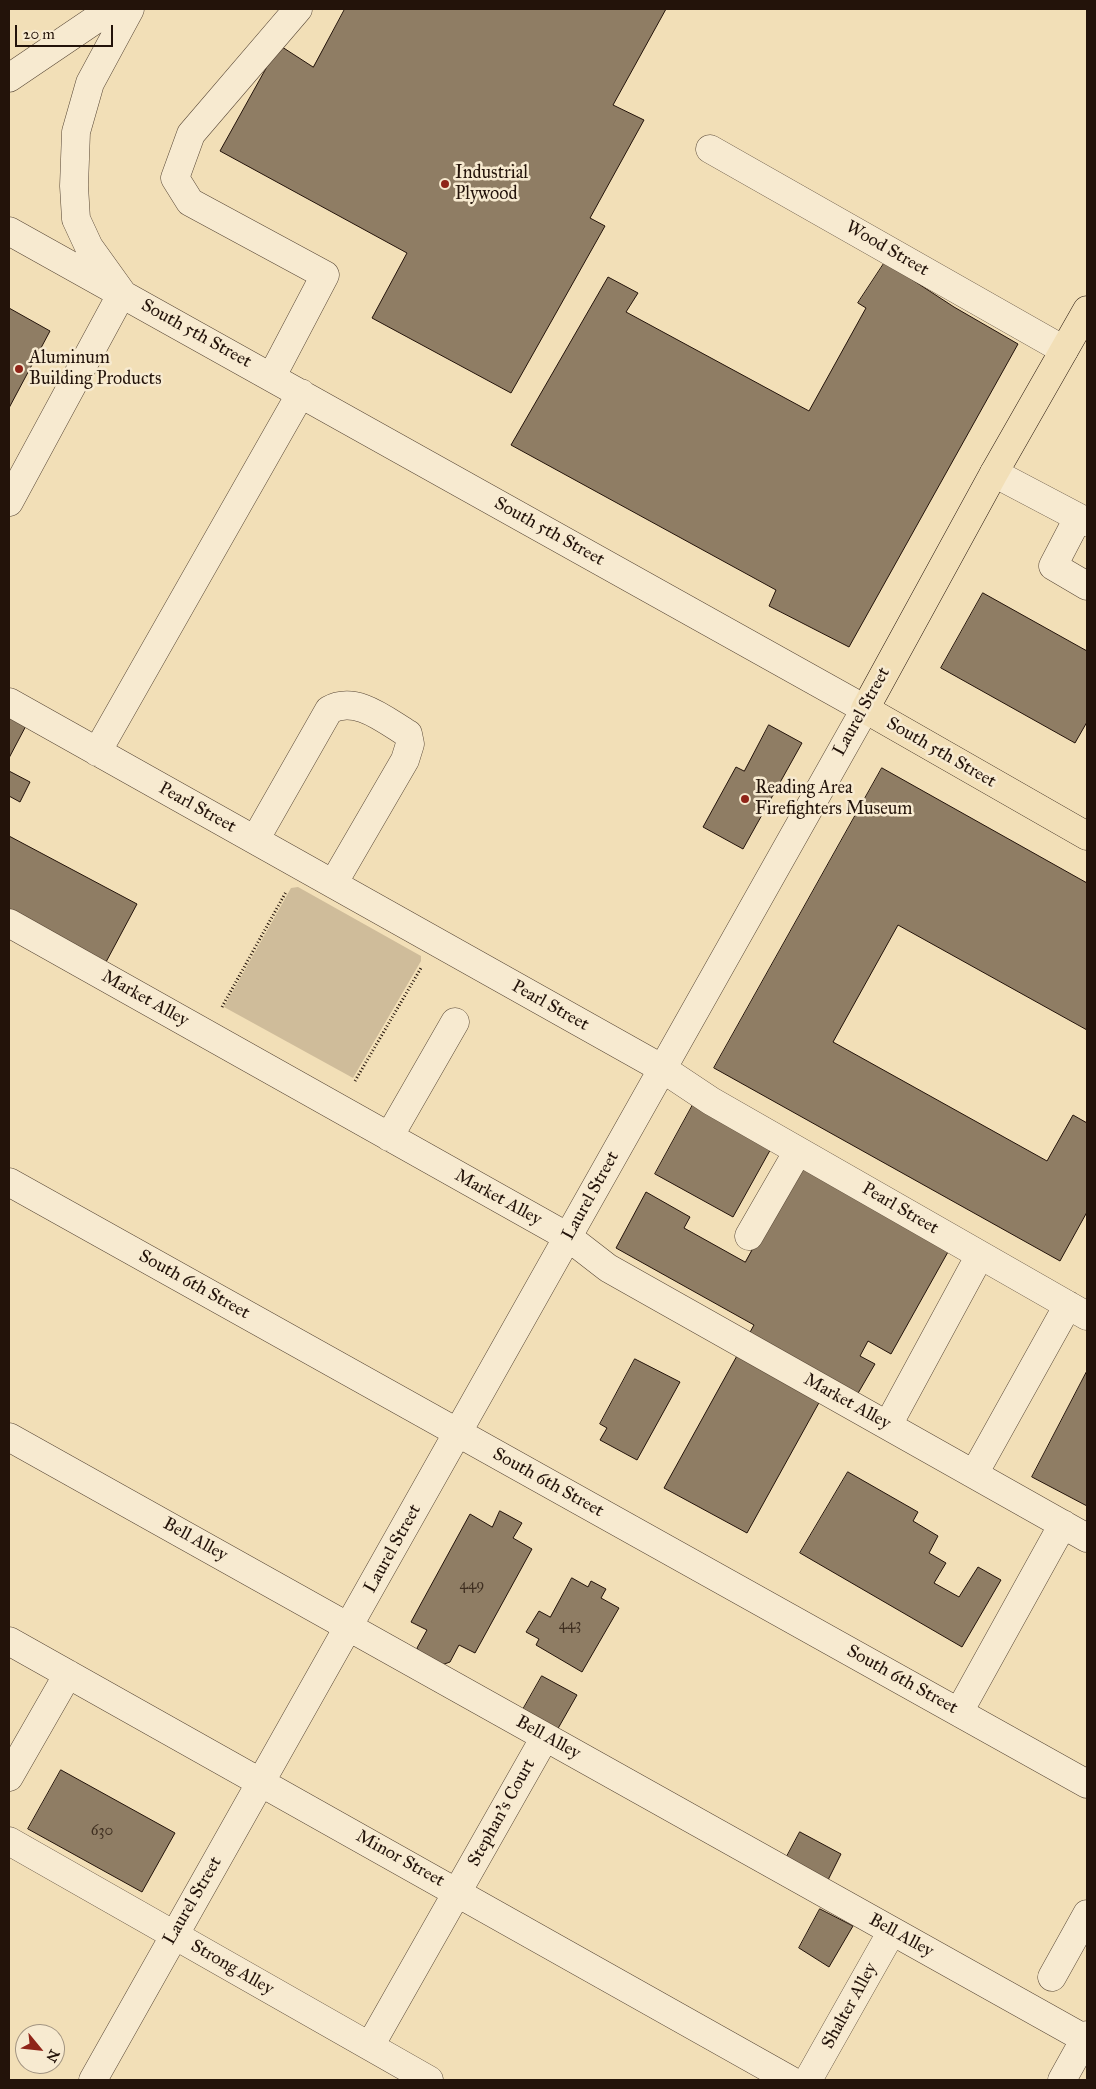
<!DOCTYPE html>
<style>
body{margin:0}
#map{position:relative;width:1096px;height:2089px;overflow:hidden;background:#f2dfb7;font-family:"IM FELL Great Primer",serif}
canvas{display:block}
.frame{position:absolute;inset:0;border:10px solid #23130a;pointer-events:none}
.north{position:absolute;left:15px;top:2024px;width:50px;height:50px;box-sizing:border-box;background:#f7ead0;border:1px solid #a29481;border-radius:50%;rotate:118deg;font-size:14px;font-weight:700;line-height:20px;text-align:center;color:#23130a}
.north::after{content:'';display:block;margin:auto;width:18px;height:22px;background:#8f2418;clip-path:polygon(50% 0,100% 100%,50% 72%,0 100%)}
.scale{position:absolute;left:15px;top:25px;width:98px;height:22px;box-sizing:border-box;border:2px solid #23130a;border-top:0;padding-left:6px;font-size:15px;line-height:18px;white-space:nowrap;color:#23130a;-webkit-text-stroke:4px #f7ead0;paint-order:stroke}
</style>
<div id="map">
<canvas width="1096" height="2089"></canvas>
<div class="frame"></div>
<div class="north">N</div>
<div class="scale">20 m</div>
</div>
<script>
const ctx = document.querySelector('canvas').getContext('2d');
ctx.lineJoin = 'round';
function paint(path, color) {
  ctx.fillStyle = color;
  ctx.fill(path, 'evenodd');
}
function trace(path, color, width, dash) {
  ctx.strokeStyle = color;
  ctx.lineWidth = width;
  ctx.lineCap = dash ? 'butt' : 'round';
  ctx.setLineDash(dash || []);
  ctx.stroke(path);
}
function write(font, color, halo, rows, align = 'center') {
  ctx.font = font + ' "IM FELL Great Primer",serif';
  ctx.lineWidth = 5;
  ctx.setLineDash([]);
  ctx.textBaseline = 'middle';
  ctx.strokeStyle = halo;
  ctx.fillStyle = color;
  for (const [text, x, y, turn = 0] of rows) {
    ctx.save();
    ctx.translate(x, y);
    ctx.rotate((+turn || 0) * Math.PI / 180);
    ctx.textAlign = isNaN(turn) ? turn : align;
    if (halo) ctx.strokeText(text, 0, 0);
    ctx.fillText(text, 0, 0);
    ctx.restore();
  }
}
paint(new Path2D(`
 M298 887 421 956V961L353 1078 224 1007 291 888Z`), '#cfbc9a');
const building = new Path2D(`
 M345 9H666L613 105 644 120 590 218 605 226 511 393 372 318 407 253 220 151 279 45 313 67Z
 M885 262 954 307 1018 344 849 647 769 606 776 590 511 445 608 277 638 293 626 312 809 411 866 308 858 303Z
 M9 308 50 331 9 408Z
 M983 593 1087 651V722L1075 743 941 668Z
 M9 712 28 722 9 758Z
 M769 725 802 743 743 849 703 827 736 767 744 771Z
 M882 768 1087 883V1030L898 925 833 1042 1047 1161 1073 1115 1087 1123V1212L1060 1261 714 1068Z
 M9 771 30 782 20 802 9 796Z
 M9 836 137 904 106 962 9 910Z
 M695 1101 773 1145 733 1217 655 1174Z
 M802 1159 953 1243 891 1354 868 1341 860 1356 875 1364 857 1395 831 1381 747 1533 664 1488 754 1325 616 1248 646 1192 690 1217 684 1228 745 1262Z
 M635 1359 680 1382 637 1460 600 1440 607 1428 600 1424Z
 M1087 1371V1506L1032 1477Z
 M848 1472 918 1512 913 1521 938 1536 929 1553 946 1563 934 1583 959 1597 978 1567 1001 1580 962 1647 800 1553Z
 M500 1511 522 1523 513 1538 532 1549 475 1653 459 1645 450 1662 439 1666 422 1657 417 1648 427 1630 411 1622 470 1514 492 1527Z
 M572 1578 588 1587 591 1581 606 1589 601 1598 619 1608 582 1672 536 1645 539 1639 526 1632 539 1611 550 1617Z
 M542 1676 577 1695 556 1732 521 1713Z
 M61 1770 175 1833 142 1892 28 1829Z
 M800 1832 841 1854 826 1884 784 1862Z
 M820 1909 853 1926 829 1967 799 1948Z`);
paint(building, '#8f7d64');
trace(building, '#23130a', 1);
const minor = new Path2D(`
 M9 78 111 9
 M710 149 1064 350
 M9 231 865 709 93 2080
 M272 376 325 275 190 202 175 178 191 134 298 9
 M994 473 1087 522
 M9 502 122 293 89 247 76 219 74 186 76 132 90 83 130 9
 M1078 518 1053 566 1087 586
 M9 702 663 1069 711 1101 1087 1316
 M97 752 301 393
 M255 840 329 710C356 695 385 720 408 734L410 744 405 760 333 884
 M9 923 568 1237 608 1268 1087 1538
 M389 1137 455 1022
 M9 1182 1087 1784
 M749 1236 798 1151
 M888 1425 980 1255
 M9 1437 1087 2040
 M974 1474 1068 1305
 M9 1641 790 2080
 M959 1712 1063 1524
 M9 1777 68 1674
 M9 1841 429 2080
 M1052 1977 1087 1914
 M370 2046 545 1737
 M808 2080 892 1931
 M1062 2080 1087 2035`);
const major = new Path2D(`
 M1087 310 994 473 865 709 1087 836`);
trace(minor, '#574635', 29);
trace(major, '#23130a', 29);
trace(new Path2D(`
 M222 1007 286 892
 M355 1081 421 968`), '#23130a', 3, [1, 2.5]);
trace(minor, '#f7ead0', 28);
trace(major, '#f2dfb7', 28);
for (const [x, y, r, color] of [
 [445,184,5,"#8f2418"],
 [19,369,5,"#8f2418"],
 [745,799,5,"#8f2418"]
]) {
  const dot = new Path2D();
  dot.arc(x, y, r, 0, 2 * Math.PI);
  ctx.fillStyle = color;
  ctx.fill(dot);
  trace(dot, '#f7ead0', 2);
}
write('15px', '#3e2e20', null, [
 ["449",472,1585],
 ["443",570,1625],
 ["630",102,1831]
]);
write('18px', '#23130a', '#f7ead0', [
 ["Industrial",455,174],
 ["Plywood",455,195],
 ["Aluminum",29,359],
 ["Building Products",29,380],
 ["Reading Area",755,789],
 ["Firefighters Museum",755,810]
], 'left');
write('18px', '#23130a', '#f7ead0', [
 ["Wood Street",887,249,30],
 ["South 5th Street",196,334,29],
 ["South 5th Street",549,532,29],
 ["Laurel Street",862,712,-61],
 ["South 5th Street",941,753,30],
 ["Pearl Street",197,808,29],
 ["Market Alley",145,999,29],
 ["Pearl Street",550,1006,29],
 ["Laurel Street",591,1196,-61],
 ["Market Alley",498,1198,29],
 ["Pearl Street",900,1209,30],
 ["South 6th Street",194,1285,29],
 ["Market Alley",847,1402,29],
 ["South 6th Street",548,1483,29],
 ["Bell Alley",195,1540,29],
 ["Laurel Street",393,1549,-61],
 ["South 6th Street",902,1680,29],
 ["Bell Alley",548,1738,29],
 ["Stephan's Court",502,1813,-61],
 ["Minor Street",400,1859,29],
 ["Laurel Street",193,1901,-60],
 ["Bell Alley",901,1936,29],
 ["Strong Alley",232,1968,30],
 ["Shalter Alley",850,2006,-61]
]);
</script>
